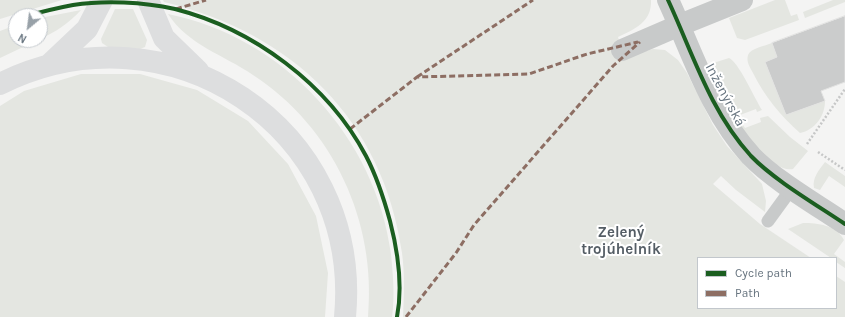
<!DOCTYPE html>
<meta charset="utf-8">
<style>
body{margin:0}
#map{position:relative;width:845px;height:317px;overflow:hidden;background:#f4f4f3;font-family:Karla,sans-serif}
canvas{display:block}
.legend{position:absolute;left:697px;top:257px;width:140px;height:52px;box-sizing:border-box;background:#fff;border:1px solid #c2c7cc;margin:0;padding:5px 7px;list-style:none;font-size:12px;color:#67747f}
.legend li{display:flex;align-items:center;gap:8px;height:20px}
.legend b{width:20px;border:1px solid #c2c7cc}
.north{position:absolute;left:8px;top:8px;width:40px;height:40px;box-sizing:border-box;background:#fff;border:1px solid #c2c7cc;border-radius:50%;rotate:209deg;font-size:11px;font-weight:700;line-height:16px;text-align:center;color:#67747f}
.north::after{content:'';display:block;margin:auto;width:14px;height:18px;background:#98a1a8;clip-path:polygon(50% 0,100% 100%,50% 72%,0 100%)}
</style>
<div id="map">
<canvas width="845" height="317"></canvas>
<ul class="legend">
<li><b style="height:5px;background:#1b5e20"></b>Cycle path</li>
<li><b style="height:5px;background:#8d6e63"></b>Path</li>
</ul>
<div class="north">N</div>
</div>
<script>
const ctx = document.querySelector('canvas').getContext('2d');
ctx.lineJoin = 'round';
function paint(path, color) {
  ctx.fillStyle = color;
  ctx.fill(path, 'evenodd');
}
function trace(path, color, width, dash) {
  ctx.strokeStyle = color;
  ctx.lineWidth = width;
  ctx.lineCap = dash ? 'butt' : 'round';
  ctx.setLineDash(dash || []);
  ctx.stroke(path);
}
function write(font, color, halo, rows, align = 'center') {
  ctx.font = font + ' Karla,sans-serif';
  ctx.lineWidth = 4;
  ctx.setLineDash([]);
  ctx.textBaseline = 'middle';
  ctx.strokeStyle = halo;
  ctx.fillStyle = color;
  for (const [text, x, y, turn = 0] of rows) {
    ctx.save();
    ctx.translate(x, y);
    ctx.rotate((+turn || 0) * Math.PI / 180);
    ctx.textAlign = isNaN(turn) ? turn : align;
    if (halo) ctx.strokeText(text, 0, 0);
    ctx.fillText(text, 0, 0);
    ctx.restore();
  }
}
paint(new Path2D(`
 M0 0H62L0 19Z
 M163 0H651C652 22 635 29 618 37L624 57 653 49 665 50 678 60 687 73 713 125 727 146 762 184 766 201 765 212 736 190 721 176 713 184 760 224 811 258H698V308H836V276L845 282V317H403C404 296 405 275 402 253 383 120 293 33 164 2Z
 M775 0H785L791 16 797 14 799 20 745 40 737 38 729 18Z
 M833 0H845V2L805 18 803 12Z
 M115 9H133L147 40 145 47 140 49 108 47 102 43 101 39Z
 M81 10C69 23 56 32 40 39V18Z
 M168 14C284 37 376 138 391 254 393 275 395 296 392 317H368C377 222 333 127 253 75 224 55 188 45 168 14Z
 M16 25V40H38L0 58V31Z
 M772 43 777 57 765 62 786 115 825 101C825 116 815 130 800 133 780 115 765 97 753 73 750 67 746 62 748 55 751 48 765 46 772 43Z
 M729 58C738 61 755 99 762 110L757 112 756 109 740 115 741 118 736 120 707 65Z
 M81 74H140L197 90 248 121 288 164 316 216 328 273 325 317H0V106L24 91Z
 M768 116 790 137 808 151 793 169C775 173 750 140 740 126L743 125 745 128 761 122 760 118Z
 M825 162 845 176V187L829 176 820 190 814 188C812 178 819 170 825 162Z
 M803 223C818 223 836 225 844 240L834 254 845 262V268L836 262V258H831L788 229Z`), '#e4e6e1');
const building = new Path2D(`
 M845 16V82L821 91 825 101 786 115 765 62 777 57 772 43Z`);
paint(building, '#cbcccc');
trace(building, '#e3e3e2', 1);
trace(new Path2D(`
 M807 144 845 89
 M818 152 845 170`), '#c6c7c7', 2.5, [2, 2]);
trace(new Path2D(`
 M768 221 792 188`), '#c8caca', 13);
trace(new Path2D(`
 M668 0C693 54 710 111 751 156 774 180 817 205 845 224
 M622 50 680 25 742 0`), '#c8caca', 22);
trace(new Path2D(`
 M148 0 164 38 198 71
 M50 64 87 29 102 0
 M0 84C168 0 363 127 345 317`), '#dddedf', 22);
trace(new Path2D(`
 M176 9 206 0
 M417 77 533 0
 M350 129 417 77 529 74 587 54 638 42
 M406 317 456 253 474 225 613 66 640 42`), '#8d6e63', 3, [6, 3]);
trace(new Path2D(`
 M668 0C693 54 710 111 751 156 774 180 817 205 845 224
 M26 16C41 12 57 8 73 5 105 0 143 2 175 9 253 29 328 84 366 156 377 177 384 199 390 221 398 252 403 286 397 317`), '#1b5e20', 4);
write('14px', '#67747f', '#fff', [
 ["Inženýrská",725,95,62]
]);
write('bold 15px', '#545d65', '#fff', [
 ["Zelený",621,233],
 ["trojúhelník",621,250]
]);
</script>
